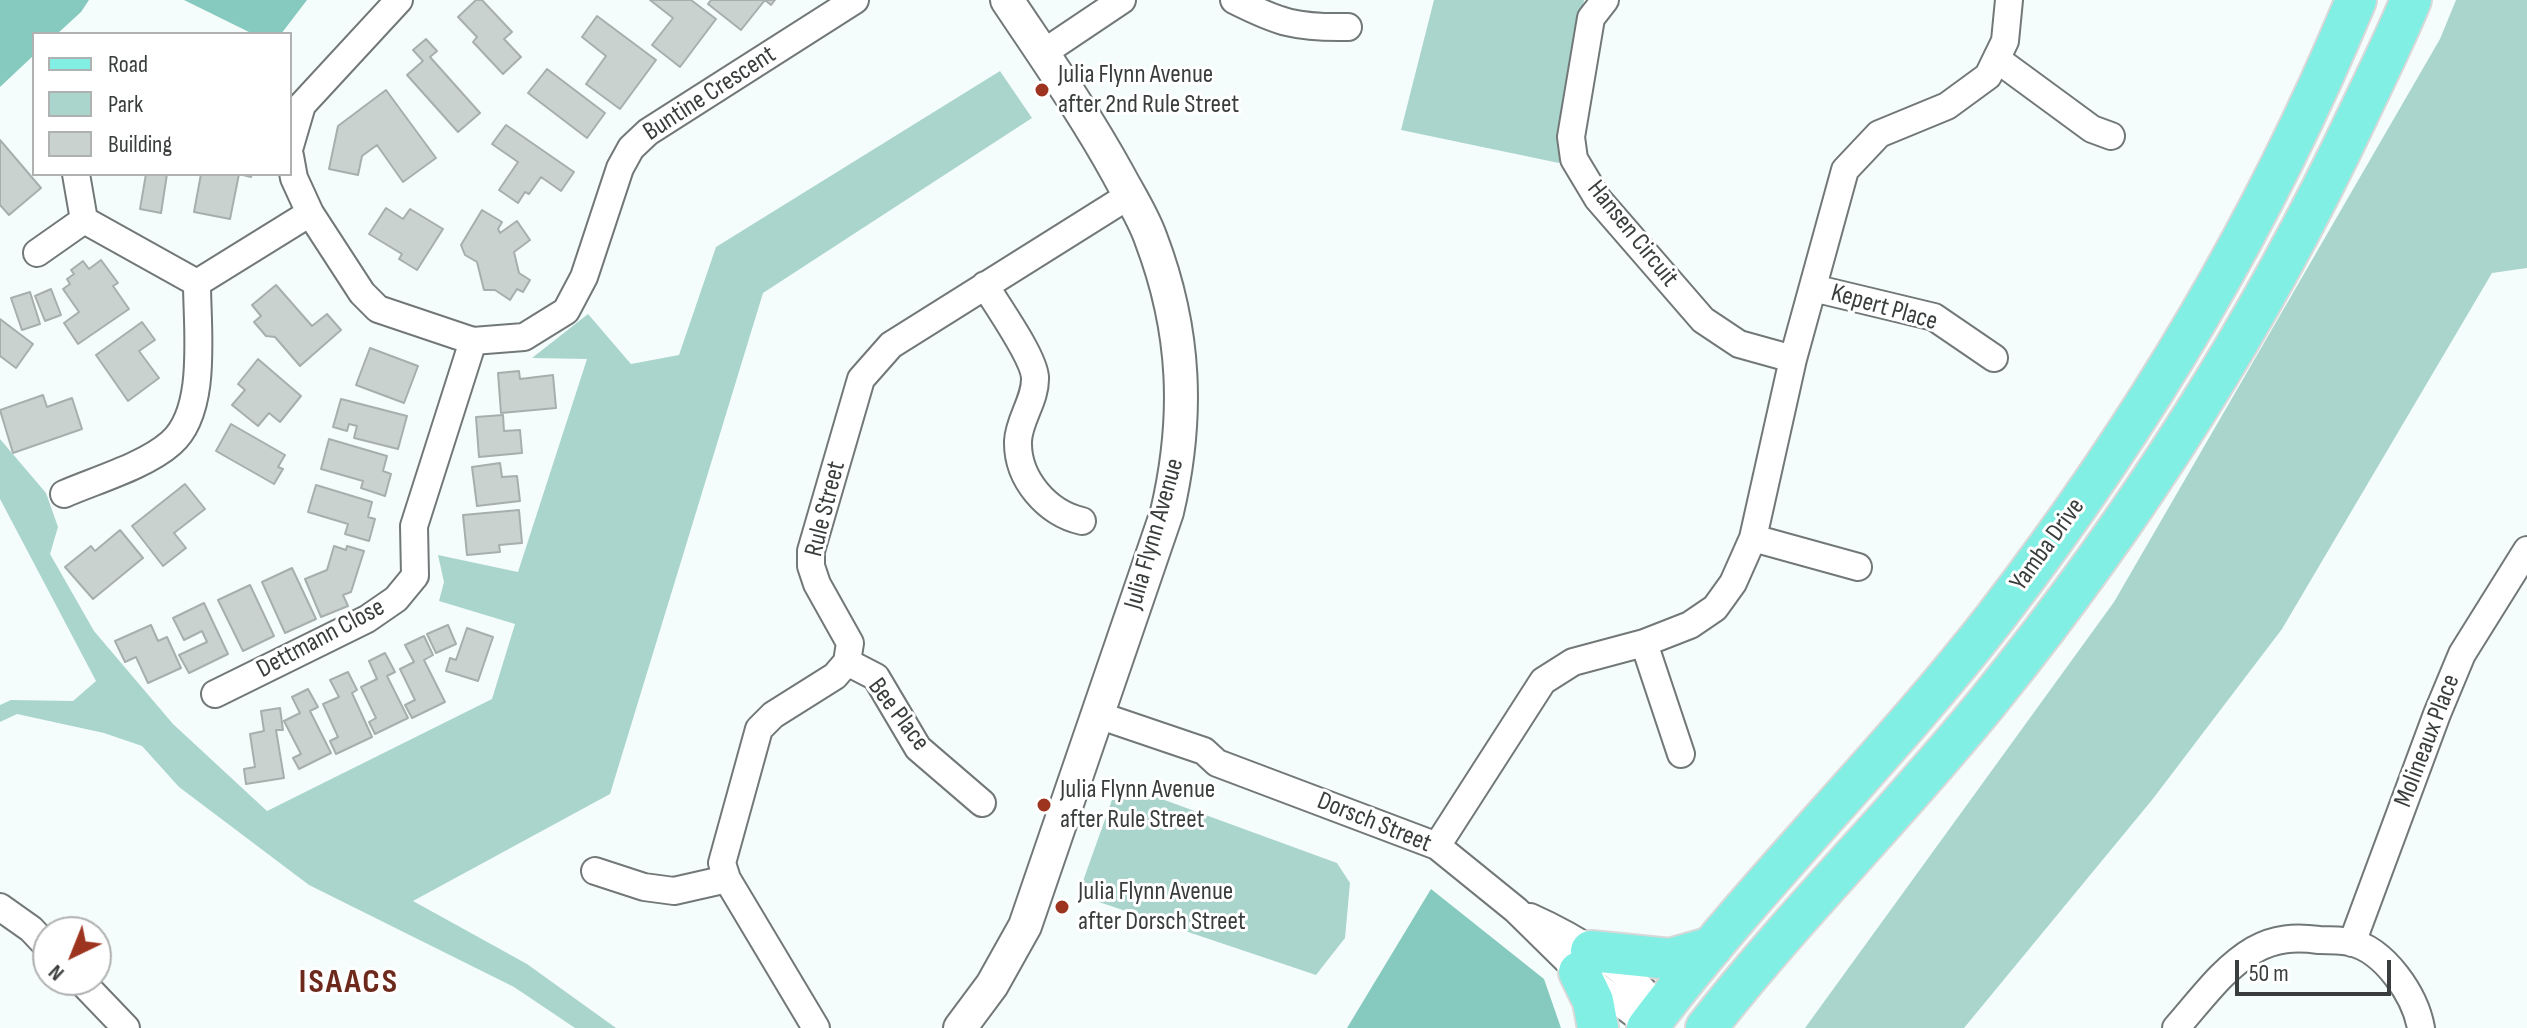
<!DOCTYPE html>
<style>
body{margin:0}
#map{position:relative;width:2527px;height:1028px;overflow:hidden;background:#f5fdfc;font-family:"Sofia Sans Condensed",sans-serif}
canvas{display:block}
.legend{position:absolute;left:32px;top:32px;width:260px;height:144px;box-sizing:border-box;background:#fff;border:2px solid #b0b1b1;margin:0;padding:10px 14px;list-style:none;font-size:24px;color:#3a3d3d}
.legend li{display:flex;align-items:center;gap:16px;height:40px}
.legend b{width:40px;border:2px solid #b0b1b1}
.north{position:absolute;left:32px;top:916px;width:80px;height:80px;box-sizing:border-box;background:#fff;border:2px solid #b0b1b1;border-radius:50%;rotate:223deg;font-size:22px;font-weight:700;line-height:32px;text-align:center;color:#3a3d3d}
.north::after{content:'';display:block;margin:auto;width:28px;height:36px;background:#9d341f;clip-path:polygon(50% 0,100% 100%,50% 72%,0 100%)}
.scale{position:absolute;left:2235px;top:960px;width:156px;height:36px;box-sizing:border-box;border:4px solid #3a3d3d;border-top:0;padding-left:10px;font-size:24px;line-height:28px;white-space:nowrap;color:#3a3d3d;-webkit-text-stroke:6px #fff;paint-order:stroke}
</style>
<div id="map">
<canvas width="2527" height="1028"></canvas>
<ul class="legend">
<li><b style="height:10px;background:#81efe3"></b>Road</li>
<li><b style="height:22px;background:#aad5cd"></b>Park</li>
<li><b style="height:22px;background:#cad2d0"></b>Building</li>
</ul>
<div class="north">N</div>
<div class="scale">50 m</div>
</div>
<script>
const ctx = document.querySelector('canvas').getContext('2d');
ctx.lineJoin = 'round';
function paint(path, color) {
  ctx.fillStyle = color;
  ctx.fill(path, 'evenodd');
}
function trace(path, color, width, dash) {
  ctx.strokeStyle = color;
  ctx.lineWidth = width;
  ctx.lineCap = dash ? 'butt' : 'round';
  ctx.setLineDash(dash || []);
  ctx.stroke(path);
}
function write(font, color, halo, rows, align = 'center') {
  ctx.font = font + ' "Sofia Sans Condensed",sans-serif';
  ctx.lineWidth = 6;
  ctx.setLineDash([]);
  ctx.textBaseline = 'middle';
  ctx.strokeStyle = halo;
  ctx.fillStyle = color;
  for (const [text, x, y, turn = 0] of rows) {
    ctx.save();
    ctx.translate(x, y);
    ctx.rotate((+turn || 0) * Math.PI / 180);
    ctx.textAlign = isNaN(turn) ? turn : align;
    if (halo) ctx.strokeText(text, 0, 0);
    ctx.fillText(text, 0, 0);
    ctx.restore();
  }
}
paint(new Path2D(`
 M1434 0H1584L1559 163 1401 130Z
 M2456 0H2527V268L2492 273 2282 629 2152 800 1964 1028H1805L2114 602 2440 39Z
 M1000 71 1032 118 763 293 610 794 413 901 527 964 616 1028H575L514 987 309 885 179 787 142 746 104 733 17 714 0 722V705L11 700 73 701 96 681 0 499V439L46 493 58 527 50 554 94 631 173 724 267 811 492 699 515 624 439 601 444 582 438 555 518 572 587 359 532 358 588 314 631 364 679 355 716 247Z
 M1118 783 1337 863 1350 883 1345 938 1316 975 1078 895Z`), '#aad5cd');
paint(new Path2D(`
 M0 0H89L81 12 57 34H34V55L0 87Z
 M184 0H307L281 34H253Z
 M1431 889 1544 979 1561 1028H1347Z`), '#86c9be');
const building = new Path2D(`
 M476 0H482L512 32 504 39 521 57 503 74 473 42 477 37 458 17Z
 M650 0H691L716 19 680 67 652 45 673 18Z
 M711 0H775L771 5 765 0 741 30 708 4Z
 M597 16 656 60 620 109 586 84 606 56 582 37Z
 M426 39 437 51 430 57 480 113 458 132 407 75 423 61 413 50Z
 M547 69 605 113 587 138 528 93Z
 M386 90 436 158 403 182 377 145 362 156 358 175 329 169 338 126Z
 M506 125 574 172 561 191 541 177 529 194 525 192 518 203 499 190 518 162 492 144Z
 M0 140 41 188 9 215 0 205Z
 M146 174H167L161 213 140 209Z
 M201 174H252L251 177 239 174 230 219 194 212Z
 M386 208 403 219 410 209 443 229 417 270 399 259 402 254 369 234Z
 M482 210 502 222 498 229 500 233 517 221 530 240 514 252 519 273 530 280 523 292 517 289 510 300 495 290H484L477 262 465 255 461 245Z
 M101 260 118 283 113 286 129 309 78 344 64 323 79 312 63 289 70 284 67 279 74 274 71 270 83 261 89 269Z
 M276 285 312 326 327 314 341 330 300 366 275 337 266 336 254 322 261 316 252 305Z
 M51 289 61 315 45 321 35 296Z
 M30 292 40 324 22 330 11 298Z
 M0 319 33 344 16 368 0 356Z
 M142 322 155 340 139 351 159 378 128 401 96 355Z
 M370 348 418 366 404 403 356 385Z
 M258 359 301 396 280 422 269 413 258 426 232 405 245 390 238 384Z
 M519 371 520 379 553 375 556 408 501 413 498 373Z
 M43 395 47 407 72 398 82 429 13 453 0 410Z
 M341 399 407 416 398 449 354 438 357 426 349 424 347 431 333 427Z
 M503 415 504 431 520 430 522 453 479 457 476 417Z
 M231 424 285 455 278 467 283 469 274 484 216 451Z
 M329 439 387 456 383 471 391 474 385 496 361 488 363 481 321 469Z
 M500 463 502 477 517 476 520 501 477 506 472 467Z
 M185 484 205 509 174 533 186 548 163 566 132 526Z
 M316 485 372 502 368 517 375 519 369 541 345 534 348 524 308 512Z
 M519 510 522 543 499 545 500 552 467 555 463 515Z
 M120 530 143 558 93 599 65 567 91 546 95 551Z
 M334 546 346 550 347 546 364 551 351 592 343 595 348 606 321 617 305 579 327 570Z
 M292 568 316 619 285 633 262 582Z
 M250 585 274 636 243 651 218 600Z
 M204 603 228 654 189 673 179 655 207 642 202 631 184 640 173 618Z
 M151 625 158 641 167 637 181 668 148 683 136 657 125 662 115 641Z
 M448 625 456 644 436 653 427 634Z
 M467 628 493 637 478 681 446 671 450 658 456 660Z
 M424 636 433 655 424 660 445 702 412 718 405 705 415 700 400 669 414 662 405 645Z
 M385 653 395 672 387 676 408 718 375 734 369 722 376 718 361 687 377 679 369 661Z
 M348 672 357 690 352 693 372 737 336 754 330 741 338 737 323 704 339 697 330 680Z
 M308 689 318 707 310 711 331 753 299 769 293 758 301 754 284 721 300 713 292 697Z
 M280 708 283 730H276L284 778 246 784 244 769 255 767 250 734 264 731 261 711Z`);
paint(building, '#cad2d0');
trace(building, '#a7afad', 2);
const minor = new Path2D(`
 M1234 0C1280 23 1296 28 1348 27
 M1605 0 1591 18 1571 137 1574 159 1598 199 1703 320 1739 344 1793 359
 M1043 53 1122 0
 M1998 60 2092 129 2111 136
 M290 146 302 105 399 0
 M290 156 294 178 310 213 362 293 378 309 473 341 524 337 566 311 584 277 620 168 631 148 648 132 855 0
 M76 174 84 220
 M37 253 84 220 197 283
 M985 285C997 306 1033 355 1035 377 1036 400 1019 419 1018 441 1017 479 1047 513 1082 521
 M1813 288 1934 317 1994 358
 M64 494C96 480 145 466 171 443 208 411 197 330 197 283L310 213
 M1753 538 1858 567
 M1644 643 1681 754
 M847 662 876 677 918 748 982 803
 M215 694 367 619 396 599 415 576 414 526 473 341
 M1098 715 1204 751 1217 763 1437 846 1516 910 1579 972 1649 1025
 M1437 846 1543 681 1573 662 1644 643 1690 625 1715 608 1733 583 1753 538 1793 359 1845 170 1879 134 1947 106 1988 76 2005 41 2009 0
 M595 871 644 887 674 891 727 879
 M0 907 31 929 48 947
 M1530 917C1575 937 1629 970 1661 1010
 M2352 943 2437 714 2462 654 2527 550
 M80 980 126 1028
 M816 1028 727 879 722 863 759 729 773 715 835 676 847 662 850 643 817 584 811 566V551L861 379 891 345 1130 195
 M2176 1028C2200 1001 2223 968 2254 950 2275 938 2295 937 2319 940 2329 940 2340 940 2350 942 2385 950 2415 995 2421 1028`);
const tertiary = new Path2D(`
 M960 1028 992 985 1025 926 1167 512C1189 418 1186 331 1151 239 1143 216 1129 195 1118 174 1085 114 1045 57 1007 0`);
const primary = new Path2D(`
 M1591 951 1670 959 1712 947
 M1579 972 1593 1001 1598 1028
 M1647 1028C1755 885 1884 760 1994 619 2140 430 2265 221 2356 0
 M1706 1028C1795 914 1899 812 1990 699 2135 520 2260 323 2358 115 2376 77 2395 39 2411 0`);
trace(minor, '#717877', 30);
trace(tertiary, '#717877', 36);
trace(primary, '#d8d8d8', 44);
trace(minor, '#fff', 26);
trace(tertiary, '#fff', 32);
trace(primary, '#81efe3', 40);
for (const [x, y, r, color] of [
 [1042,90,8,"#9d341f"],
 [1044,805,8,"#9d341f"],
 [1062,907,8,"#9d341f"]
]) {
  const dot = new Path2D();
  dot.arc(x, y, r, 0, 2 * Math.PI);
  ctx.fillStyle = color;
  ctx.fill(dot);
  trace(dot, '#fff', 3);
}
write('26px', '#3a3d3d', '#fff', [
 ["Julia Flynn Avenue",1058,75],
 ["after 2nd Rule Street",1058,105],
 ["Julia Flynn Avenue",1060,790],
 ["after Rule Street",1060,820],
 ["Julia Flynn Avenue",1078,892],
 ["after Dorsch Street",1078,922]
], 'left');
write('26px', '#3a3d3d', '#fff', [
 ["Buntine Crescent",710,94,-33],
 ["Hansen Circuit",1632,234,51],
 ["Kepert Place",1884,308,16],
 ["Rule Street",826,509,-76],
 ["Julia Flynn Avenue",1155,534,-74],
 ["Yamba Drive",2048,545,-54],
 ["Dettmann Close",321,639,-28],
 ["Bee Place",898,715,53],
 ["Molineaux Place",2428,741,-69],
 ["Dorsch Street",1374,823,22]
]);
ctx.letterSpacing = '2px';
write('bold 34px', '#6d291c', '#fff', [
 ["ISAACS",349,983]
]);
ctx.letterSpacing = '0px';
</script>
